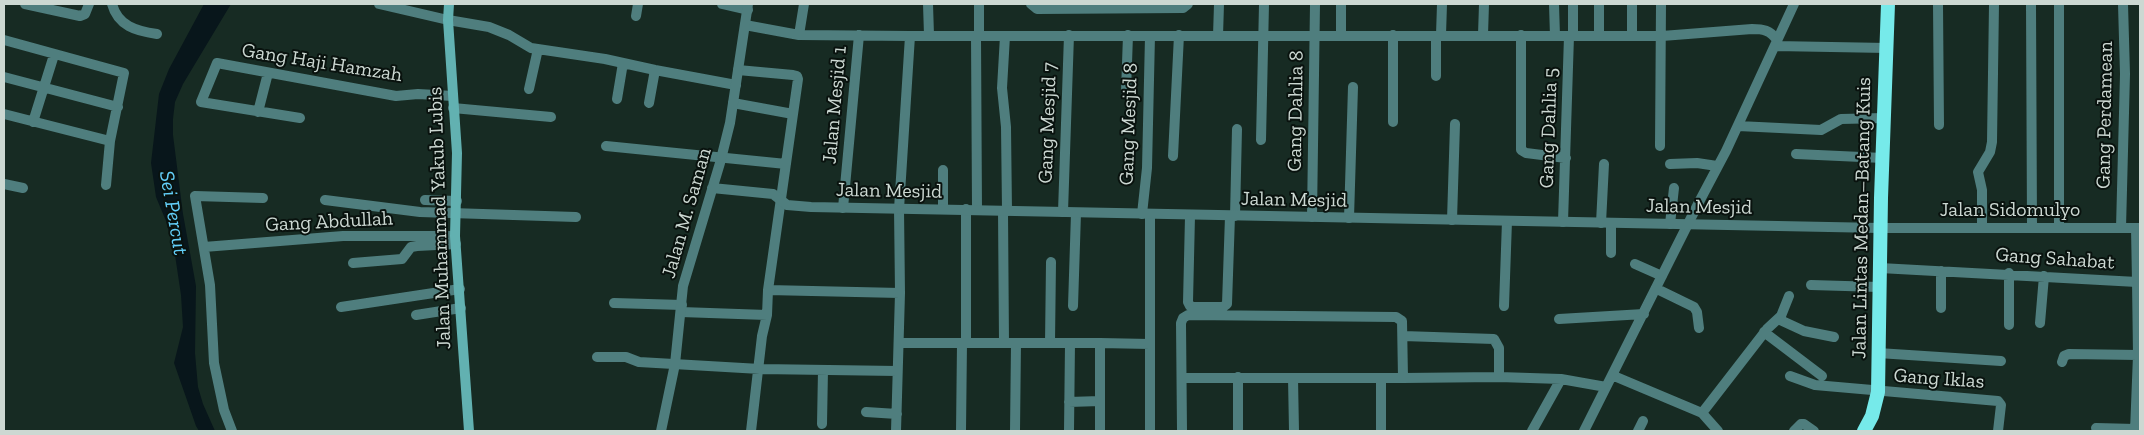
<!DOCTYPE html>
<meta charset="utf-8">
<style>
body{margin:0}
#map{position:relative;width:2144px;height:435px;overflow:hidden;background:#172b23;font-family:"Zilla Slab",serif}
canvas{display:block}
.frame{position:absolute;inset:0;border:5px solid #ccd8d2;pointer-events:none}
</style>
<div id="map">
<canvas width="2144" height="435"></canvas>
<div class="frame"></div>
</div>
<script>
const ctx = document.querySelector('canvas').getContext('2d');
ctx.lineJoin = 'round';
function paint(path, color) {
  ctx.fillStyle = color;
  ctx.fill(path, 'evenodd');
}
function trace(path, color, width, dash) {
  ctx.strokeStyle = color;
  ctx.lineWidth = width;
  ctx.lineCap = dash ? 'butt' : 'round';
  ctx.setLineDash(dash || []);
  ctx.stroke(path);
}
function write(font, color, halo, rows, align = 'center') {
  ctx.font = font + ' "Zilla Slab",serif';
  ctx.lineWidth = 4;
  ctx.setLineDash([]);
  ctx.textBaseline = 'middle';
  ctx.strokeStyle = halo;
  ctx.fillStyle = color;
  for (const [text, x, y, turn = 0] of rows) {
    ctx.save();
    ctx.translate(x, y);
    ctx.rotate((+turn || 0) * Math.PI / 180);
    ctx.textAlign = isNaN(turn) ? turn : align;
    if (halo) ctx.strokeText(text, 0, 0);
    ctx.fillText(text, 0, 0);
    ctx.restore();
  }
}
paint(new Path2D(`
 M204 4H231L183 84 175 102 173 119V135L183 214 196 286 195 353 198 387 203 404 215 431H199L196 426 174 363 183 327 181 295 175 255 166 221 156 197 151 163 159 94 169 69Z`), '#08161b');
trace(new Path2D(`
 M25 4 80 16 85 14 89 4
 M112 4C118 26 136 31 157 34
 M379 4 448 20 489 27 509 35 531 48 605 59 655 70 736 85
 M722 4 748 10
 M928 4 929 35
 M1031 4 1037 9 1183 8 1188 4
 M1554 4 1555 36
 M1573 4V36
 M1938 4 1939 125
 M2031 4 2032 227
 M636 16 638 4
 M745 25 799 35 910 36H1662L1752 29C1763 29 1770 30 1777 40
 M1341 34V4
 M799 35 804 4
 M1393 35V122
 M1441 35 1442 4
 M1483 35 1484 4
 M1521 35V150L1526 153 1566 158
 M976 36 977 210
 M979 36V4
 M1005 36 1002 88 1006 127 1007 211
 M1218 36 1219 4
 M1599 36V4
 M1632 36V4
 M4 40 124 73 110 141 106 185
 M1775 46 1887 48
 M738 70 793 75 797 76 798 79 768 290 767 315 762 336 751 431
 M1436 76V36
 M4 77 118 107
 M529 89 538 49
 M1126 92 1128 35
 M617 99 623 63
 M649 103 655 70
 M733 103 793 114
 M453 108 551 117
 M258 112 268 73
 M4 114 110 141
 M300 118 201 102 217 63 396 96 418 94 453 96
 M33 122 54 55
 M1738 126 1821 130 1841 119 1884 118
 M1261 140 1264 4
 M606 146 786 164
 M1660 146 1661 4
 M1796 154 1883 158
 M1173 156 1179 35
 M1670 164 1697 163 1717 166
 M4 184 23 188
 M325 200 420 212 576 217
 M425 200 457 201
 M843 208 859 35
 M943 209V170
 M966 209V343
 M1003 211 1004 343
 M1063 212 1069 35
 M1142 214 1147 168 1150 36
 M1150 215V431
 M1190 216 1188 302 1190 306 1193 307H1223L1227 304 1230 216
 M1235 216 1237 129
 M1312 217 1315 4
 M1349 218 1353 87
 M1452 220 1455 124
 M1563 222 1569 36
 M1601 223 1604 164
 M1670 224 1674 188
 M1982 227V190L1978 172 1990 152 1992 142 1994 4
 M2059 227V4
 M2121 228 2125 74 2123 4
 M2136 228 2137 282
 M204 247 343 236H455
 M1611 253V223
 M353 263 402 259 411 247 417 246 456 244
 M1635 264 1662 276
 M1880 268 2137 282 2138 355 2135 431
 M2009 273V325
 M1811 285 1879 287
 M1657 289 1694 307 1697 312 1699 328
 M768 290 900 293
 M614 303 682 305
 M1073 306 1076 213
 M1504 306 1507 221
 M341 307 460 289
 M1941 308V271
 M681 312 767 315
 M416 315 461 308
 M1559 319 1644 314
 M1778 319 1804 331 1834 337
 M2040 323 2044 276
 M1764 332 1822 376
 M1403 336 1494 339 1499 348V377
 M899 343H1100V431
 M1050 343 1051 262
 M1100 343 1150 344
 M1878 353 2001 361
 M597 357H626L639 362 760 369 897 371
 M2062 362 2064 356 2069 354 2138 355
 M1614 376 1702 413 1767 329 1781 316 1789 296
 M1790 376 1815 385 1998 401 2001 405 1998 431
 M1183 378H1403
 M1293 378 1294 431
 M1381 378V431
 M1069 402 1100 401
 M866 412 897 414
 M1702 413 1718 431
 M822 424 823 370
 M2096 428 2135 429
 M232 431 224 410 214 363 210 285 195 196 263 198
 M896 431 900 293 899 209 910 36
 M961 431 962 343
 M1015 431 1016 343
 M1069 431 1070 343
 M1182 431 1181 323 1183 318 1188 315 1396 317 1402 321 1403 378 1499 377 1561 379 1606 387
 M1238 431V377
 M1532 431 1561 379
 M1584 431 1699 202 1726 151 1794 4
 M1638 431 1643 421
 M1794 431 1801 424H1804L1814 431`), '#4f7e7e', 10);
trace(new Path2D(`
 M712 188 773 194 787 205 811 207 1880 228H2140
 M661 431 675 364 683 286 720 163 730 123 748 4`), '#4f7e7e', 10);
trace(new Path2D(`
 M449 4 448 20 457 153 455 236 469 431`), '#62b1b1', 10);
trace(new Path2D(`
 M1864 431 1872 416 1878 392 1881 198 1888 4`), '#76eaea', 14);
write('20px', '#ccd8d2', '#09120e', [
 ["Gang Haji Hamzah",322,63,9],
 ["Jalan Mesjid 1",835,105,-85],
 ["Gang Dahlia 8",1296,111,-89],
 ["Gang Perdamean",2105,115,-89],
 ["Gang Mesjid 7",1048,123,-88],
 ["Gang Mesjid 8",1129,124,-88],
 ["Gang Dahlia 5",1549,128,-88],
 ["Jalan Mesjid",889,191,1],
 ["Jalan Mesjid",1294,200,1],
 ["Jalan Mesjid",1699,207,1],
 ["Jalan Sidomulyo",2010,210],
 ["Jalan M. Saman",687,213,-74],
 ["Jalan Muhammad Yakub Lubis",440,218,-92],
 ["Jalan Lintas Medan–Batang Kuis",1862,218,-89],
 ["Gang Abdullah",329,222,-3],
 ["Gang Sahabat",2055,259,4],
 ["Gang Iklas",1939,379,4]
]);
write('italic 21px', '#63cff9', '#09120e', [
 ["Sei Percut",173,213,80]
]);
</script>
